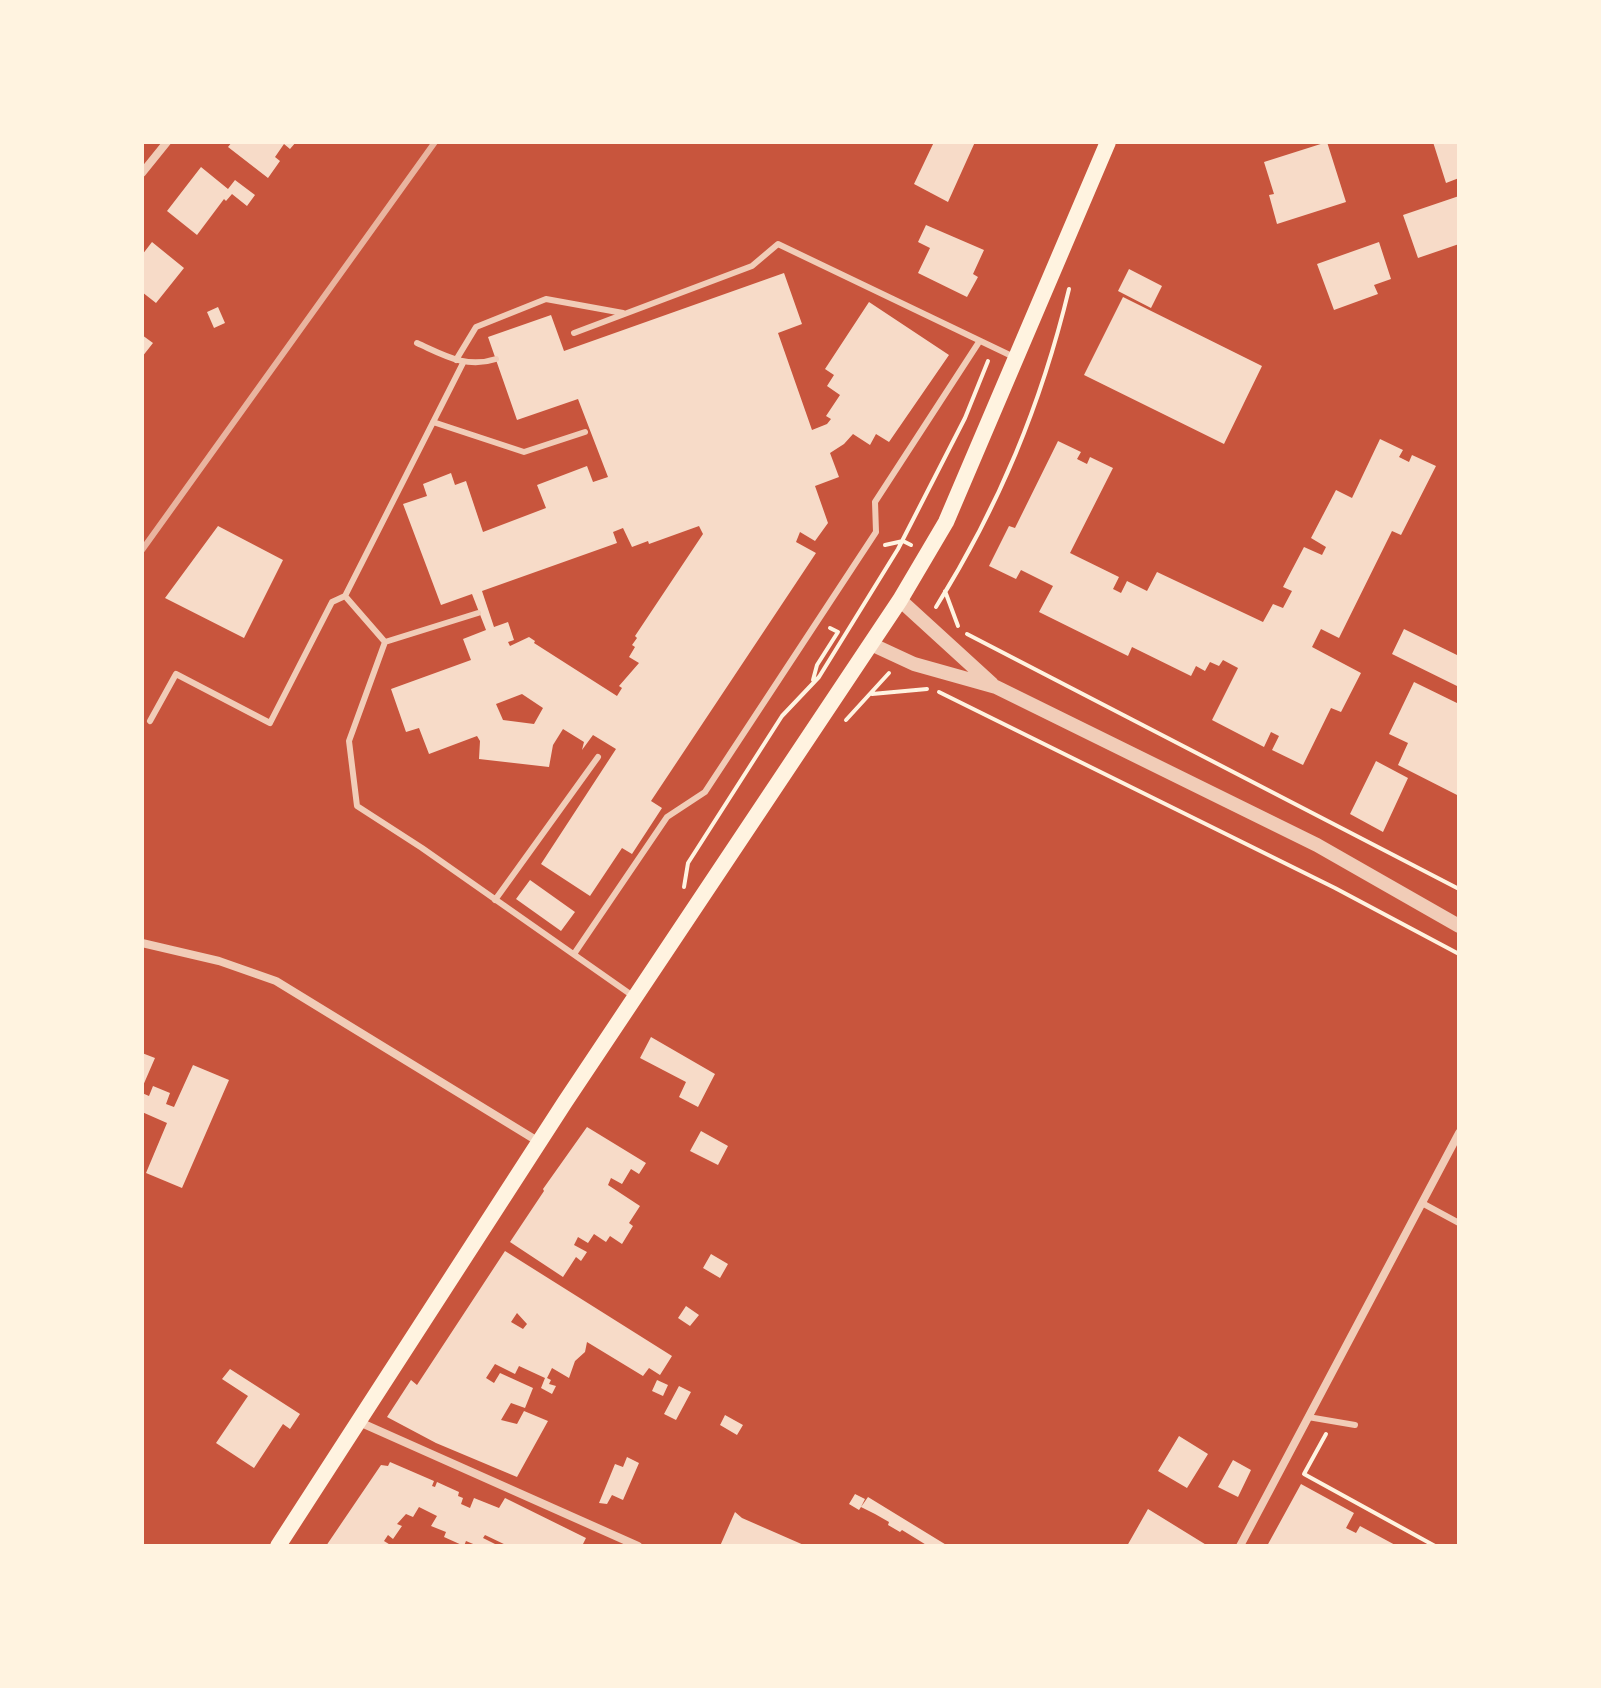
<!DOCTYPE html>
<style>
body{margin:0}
#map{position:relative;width:1601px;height:1688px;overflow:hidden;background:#c8553d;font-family:"Open Sans",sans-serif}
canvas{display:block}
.frame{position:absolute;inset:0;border:144px solid #fff3e0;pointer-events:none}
</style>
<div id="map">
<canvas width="1601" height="1688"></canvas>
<div class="frame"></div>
</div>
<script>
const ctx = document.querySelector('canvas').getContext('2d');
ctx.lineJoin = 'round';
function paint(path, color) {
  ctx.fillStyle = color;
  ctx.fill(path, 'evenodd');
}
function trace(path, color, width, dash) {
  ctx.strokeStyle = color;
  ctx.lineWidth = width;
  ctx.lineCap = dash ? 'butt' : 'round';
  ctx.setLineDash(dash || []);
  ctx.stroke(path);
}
paint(new Path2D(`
 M232 142H296L290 149 284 144 275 157 280 161 268 178 228 147Z
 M934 142H975L948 202 914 184Z
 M1327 142 1346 202 1277 224 1269 195 1274 194 1264 162Z
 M1433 142H1459V178L1446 183Z
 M201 167 228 189 235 180 255 195 247 206 232 194 226 201 224 199 197 235 167 211Z
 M1459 196V244L1418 258 1403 215Z
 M926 225 984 250 973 274 978 277 967 297 918 273 930 248 918 242Z
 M152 242 184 268 156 303 142 292V255Z
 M1379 242 1391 279 1374 285 1378 294 1334 310 1317 264Z
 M1129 269 1162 286 1151 308 1118 291Z
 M784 273 802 324 778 333 812 430 827 424 831 419 826 416 840 395 827 386 834 375 825 369 869 302 949 355 889 442 876 434 870 445 853 434 844 444 830 453 839 477 815 486 828 523 815 541 800 532 796 542 816 553 651 801 662 808 632 854 622 848 590 896 541 864 616 749 593 735 582 750 584 742 563 729 553 745 549 767 479 759 480 741 477 736 429 754 419 728 406 732 391 689 471 660 463 639 486 630 472 594 441 605 403 504 427 496 423 484 451 473 455 485 466 481 483 532 546 508 537 485 587 466 593 482 608 477 578 399 517 420 488 337 551 315 564 351ZM699 526 703 534 635 636 637 638 632 645 635 647 629 657 639 663 619 686 622 688 617 696 534 643 535 641 529 637 510 646 508 642 514 640 508 622 494 627 482 591 617 543 613 532 623 528 632 547 648 541 649 544ZM522 694 543 708 534 724 503 720 496 704Z
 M1123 297 1262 366 1224 444 1084 375Z
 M218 307 225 323 214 328 207 312Z
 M142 335 153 343 142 357Z
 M1380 439 1403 450 1399 457 1409 462 1412 455 1436 466 1401 535 1392 531 1339 638 1321 629 1312 647 1361 673 1341 712 1331 708 1303 765 1272 750 1279 736 1271 732 1264 747 1212 720 1238 668 1223 660 1219 666 1210 662 1205 671 1196 666 1191 676 1132 647 1128 656 1039 612 1053 586 1021 570 1016 579 989 566 1009 526 1015 528 1058 441 1081 452 1077 459 1087 464 1090 457 1113 468 1070 553 1119 577 1113 589 1121 593 1127 581 1147 591 1157 572 1263 622 1273 604 1283 608 1292 591 1283 587 1304 547 1322 555 1326 547 1311 538 1336 490 1352 498Z
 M218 526 283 560 244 638 165 598Z
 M1404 629 1459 656V687L1392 654Z
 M1414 682 1459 704V796L1398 765 1408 743 1389 734Z
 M1376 761 1408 778 1383 832 1350 814Z
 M530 880 575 912 561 931 516 899Z
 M651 1037 715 1074 698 1107 679 1097 686 1082 640 1058Z
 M142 1053 155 1058 142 1088Z
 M193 1065 229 1080 182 1188 146 1173 167 1123 142 1112V1093L149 1096 153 1086 170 1093 166 1104 174 1107Z
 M587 1127 646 1163 639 1174 631 1169 622 1184 611 1178 608 1185 640 1206 629 1223 633 1226 622 1244 610 1236 606 1242 594 1234 588 1243 578 1237 574 1245 587 1252 581 1261 576 1257 563 1277 510 1242 544 1191 543 1189Z
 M701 1131 728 1146 718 1165 690 1151Z
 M505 1251 672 1356 660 1375 649 1368 643 1376 587 1342 585 1352 575 1361 569 1378 552 1368 547 1378 551 1380 549 1384 556 1386 552 1394 541 1388 545 1378 519 1366 515 1374 495 1364 486 1378 494 1383 500 1373 533 1388 525 1408 511 1403 501 1420 517 1424 524 1411 548 1421 517 1477 436 1443 387 1417 411 1380 417 1385ZM517 1313 527 1324 523 1329 511 1322Z
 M711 1254 728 1264 720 1278 703 1268Z
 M686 1306 699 1315 690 1326 678 1318Z
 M230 1369 300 1414 290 1429 283 1424 254 1468 216 1443 248 1396 222 1379Z
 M657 1380 668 1385 663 1396 652 1391Z
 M679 1386 691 1392 676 1420 664 1414Z
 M725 1415 743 1425 737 1435 720 1425Z
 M1179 1436 1208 1454 1187 1488 1158 1471Z
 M627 1457 639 1463 623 1500 612 1495 607 1504 599 1503 615 1464 623 1467Z
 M1233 1460 1251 1470 1238 1497 1218 1487Z
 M390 1462 434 1481 432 1486 435 1487 437 1482 459 1492 458 1496 463 1498 461 1504 470 1508 474 1498 499 1508 505 1498 586 1538 582 1546H508L485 1535 483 1538 499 1546H478L466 1541 464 1546 444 1537 446 1532 431 1526 437 1516 419 1507 413 1517 406 1514 397 1524 402 1526 393 1539 388 1535 384 1541 392 1546H326L381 1465 388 1466Z
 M1301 1484 1354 1513 1346 1528 1356 1533 1360 1526 1397 1546H1267Z
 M855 1494 865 1499 861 1507 868 1497 948 1546H928L902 1530 900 1532 888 1525 889 1522 875 1514 861 1507 859 1510 849 1504Z
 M1148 1509 1208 1546H1127Z
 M735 1512 742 1518 806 1546H720Z`), '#f7dbc8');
trace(new Path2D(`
 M885 545 903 541 911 545
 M945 591 958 626
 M936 607C999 506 1041 405 1069 289
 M967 634 1459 889
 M813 680 817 665 838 632 830 628
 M939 692 1335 888 1459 954
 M872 694 927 689
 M846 720 889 673
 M684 887 688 863 782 716 819 677 898 549 965 418 988 361
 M1326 1434 1304 1474 1435 1546`), '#fff3e0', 4);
trace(new Path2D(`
 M574 333 752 266 778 244 1016 358
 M417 343C444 355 466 369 496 359
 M456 360 476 327 546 299 623 313
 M433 422 524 452 585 432
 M345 596 385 642 349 741 357 806 422 848 633 996
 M385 642 478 613
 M150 721 176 674 270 723 332 602 345 596 463 363
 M495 900 598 757
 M574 954 667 817 705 792 876 532 875 502 979 342
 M1422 1203 1459 1223
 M1308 1417 1355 1425`), '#f1ccb7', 6);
trace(new Path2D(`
 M142 173 167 142
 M142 943 219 961 276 981 539 1142
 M357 1421 638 1546
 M1240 1546 1459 1133`), '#f1ccb7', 8);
trace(new Path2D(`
 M900 600 992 684
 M873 645 914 664 996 687 1317 845 1459 926`), '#f1ccb7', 14);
trace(new Path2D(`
 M278 1546 565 1102 900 600 946 522 1108 142`), '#fff3e0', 16);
trace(new Path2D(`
 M142 550 435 142`), '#e9b49f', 6);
</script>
